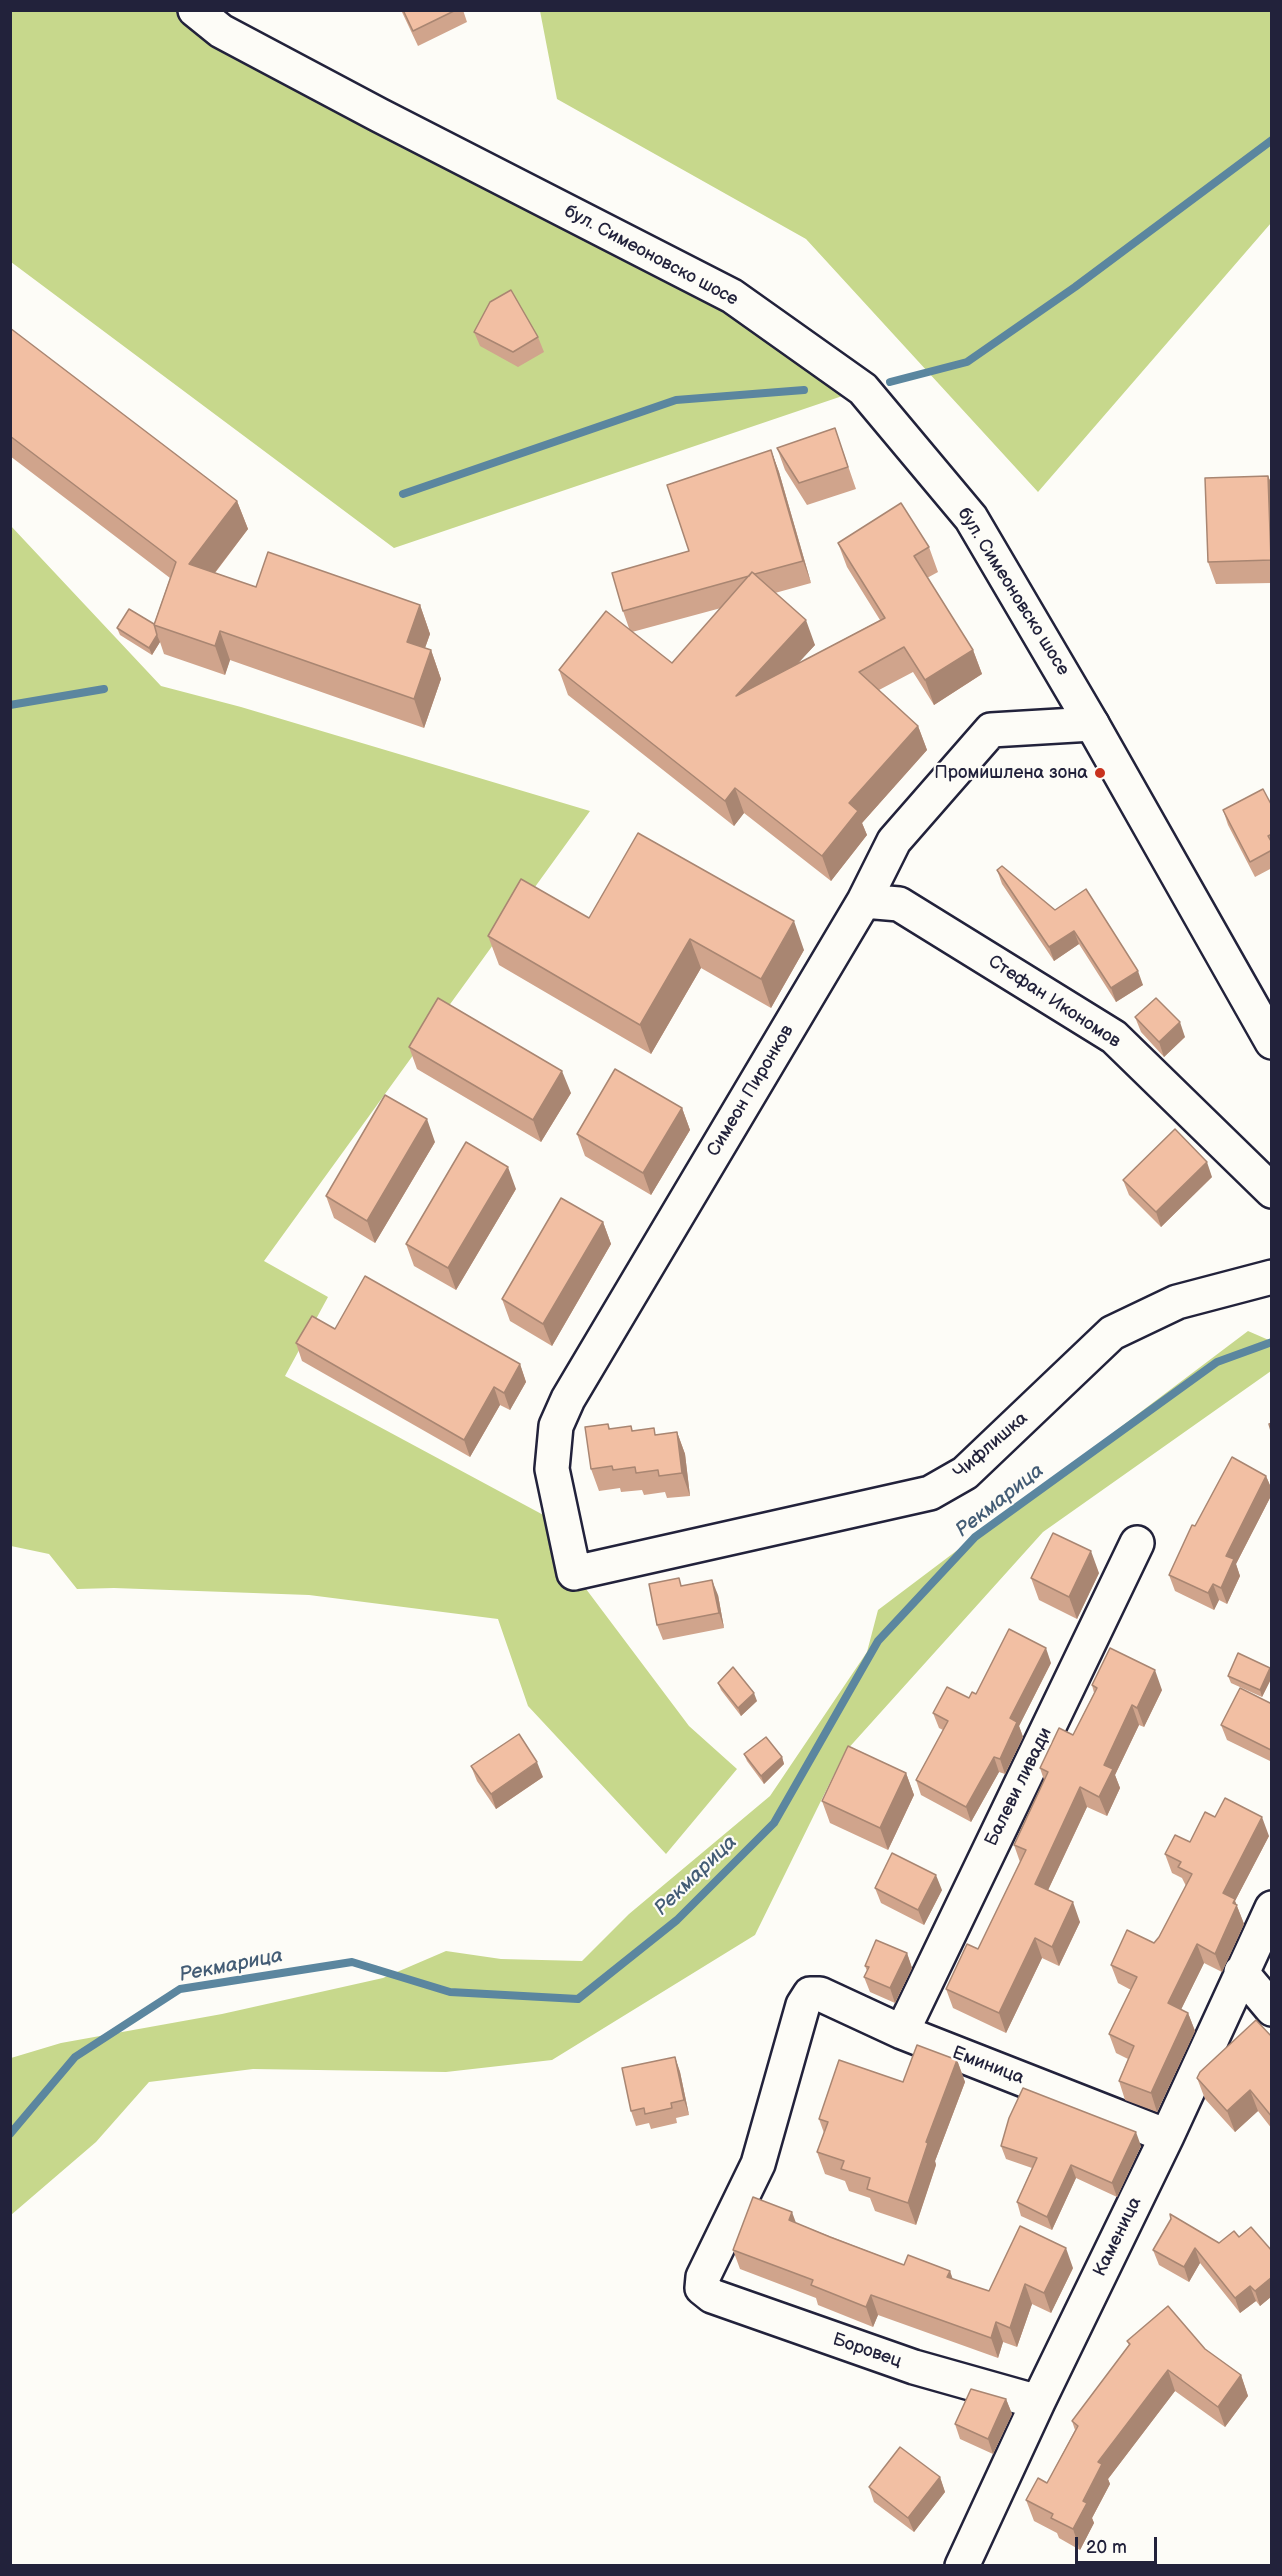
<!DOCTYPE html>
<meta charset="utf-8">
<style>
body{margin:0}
#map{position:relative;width:1282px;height:2576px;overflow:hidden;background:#fdfcf7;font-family:"Balsamiq Sans",sans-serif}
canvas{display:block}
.frame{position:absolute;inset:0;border:12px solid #22223b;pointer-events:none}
.scale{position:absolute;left:1075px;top:2537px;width:82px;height:27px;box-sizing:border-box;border:3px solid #22223b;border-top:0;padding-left:8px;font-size:18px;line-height:21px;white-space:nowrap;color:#22223b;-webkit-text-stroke:4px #fdfcf7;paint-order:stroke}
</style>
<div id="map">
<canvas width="1282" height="2576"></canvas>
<div class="frame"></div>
<div class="scale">20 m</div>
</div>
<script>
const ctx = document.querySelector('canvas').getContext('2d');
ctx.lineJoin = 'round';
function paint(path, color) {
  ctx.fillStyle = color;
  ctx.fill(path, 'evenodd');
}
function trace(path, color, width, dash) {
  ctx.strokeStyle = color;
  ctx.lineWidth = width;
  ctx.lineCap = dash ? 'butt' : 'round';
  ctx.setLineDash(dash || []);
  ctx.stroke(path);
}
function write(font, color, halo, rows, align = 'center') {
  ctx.font = font + ' "Balsamiq Sans",sans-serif';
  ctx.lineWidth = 4.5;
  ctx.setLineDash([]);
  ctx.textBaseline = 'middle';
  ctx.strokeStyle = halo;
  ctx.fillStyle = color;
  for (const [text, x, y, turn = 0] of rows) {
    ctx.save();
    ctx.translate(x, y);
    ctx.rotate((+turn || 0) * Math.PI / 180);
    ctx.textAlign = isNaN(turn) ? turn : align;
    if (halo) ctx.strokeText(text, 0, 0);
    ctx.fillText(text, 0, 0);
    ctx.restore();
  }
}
paint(new Path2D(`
 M10 11H195L863 389 394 548 11 262Z
 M540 11H1271V223L1038 492 806 239 557 99Z
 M10 525 161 686 241 707 590 811 264 1261 328 1297 285 1376 562 1525 574 1573 689 1726 737 1769 666 1854 528 1706 498 1619 309 1595 114 1588 77 1589 49 1554 11 1546Z
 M1248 1331 1271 1341V1371L1043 1532 845 1752 755 1935 552 2060 446 2072 253 2069 149 2082 96 2142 11 2215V2058L61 2043 222 2014 383 1978 446 1951 501 1959 582 1961 629 1914 770 1796 867 1652 878 1610Z`), '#c7d88c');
trace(new Path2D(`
 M890 382 967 362 1075 287 1272 140
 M403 494 676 400 804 390
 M10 705 104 689
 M10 2134 75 2057 180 1989 352 1962 450 1992 578 1999 677 1920 774 1823 878 1641 975 1537 1217 1362 1272 1342`), '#5b869f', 8);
const minor = new Path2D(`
 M1092 724 991 730 894 841 864 901 568 1399 556 1426 552 1469 574 1573 930 1493 965 1473 1112 1333 1177 1302 1272 1277
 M864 901 899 904 1114 1037 1272 1191
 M1241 1972 1272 2009
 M902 2032 1137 1543
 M1038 2402 914 2367 712 2296 702 2288 703 2277 758 2164 803 2005 810 1994H820L902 2032 1167 2136
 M962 2566 1038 2402 1167 2136 1272 1908`);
const tertiary = new Path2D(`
 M195 10 221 31 379 115 732 296 863 389 971 518 1092 724 1272 1042`);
trace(minor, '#22223b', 38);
trace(tertiary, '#22223b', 38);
trace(minor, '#fdfcf7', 33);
trace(tertiary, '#fdfcf7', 33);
paint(new Path2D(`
 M401 10H463L467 22 418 46Z
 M10 328 237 501 248 529 215 573 256 587 420 605 430 634 425 648 431 650 441 679 424 728 230 660 225 675 164 654 160 642 152 655 120 635 117 628 154 624 170 578 10 456Z
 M474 332 538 337 544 352 518 367 480 346Z
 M835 428 856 489 807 505 785 470 777 448Z
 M771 450 779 472 811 583 775 593 815 645 797 664 880 620 847 567 838 543 929 547 938 572 927 578 973 650 982 674 934 705 913 672 879 690 918 726 927 750 862 823 867 835 831 881 744 813 734 826 568 695 559 670 630 631 623 611 689 551ZM721 608 672 663 632 632Z
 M1268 476 1272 485V583L1216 584 1208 562Z
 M1272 806V868L1255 877 1228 825 1223 810Z
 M997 870 1143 985 1116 1002 1079 944 1054 961 1002 884Z
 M589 918 804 950 771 1008 701 968 651 1054 499 965 488 936Z
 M1135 1017 1185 1037 1164 1057 1141 1032Z
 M409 1047 571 1093 541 1142 417 1069Z
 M682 1108 690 1130 651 1195 585 1156 577 1134Z
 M435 1142 375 1243 334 1218 326 1196Z
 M1212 1177 1161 1227 1129 1195 1123 1180Z
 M516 1189 456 1290 414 1266 406 1244Z
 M603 1222 611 1244 552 1346 510 1321 502 1299Z
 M335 1329 520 1364 526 1382 510 1410 500 1405 470 1457 302 1361 296 1343Z
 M608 1424 610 1429 656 1435 677 1432 685 1454 690 1496 667 1498 665 1492 644 1495 642 1490 621 1492 620 1488 599 1491 591 1469Z
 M1266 1476 1272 1490V1494L1236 1564 1240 1576 1227 1604 1219 1600 1214 1610 1175 1591 1169 1575 1195 1526Z
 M1099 1573 1077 1619 1039 1600 1031 1578Z
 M718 1595 724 1628 663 1640 657 1625Z
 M1051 1663 1019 1726 1023 1737 1005 1774 999 1772 971 1822 921 1795 916 1780 943 1730 939 1728 933 1713 976 1694Z
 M1270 1668 1272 1673V1677L1262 1697 1231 1683 1228 1676Z
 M718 1683 757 1701 741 1716 721 1690Z
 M1092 1685 1162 1690 1144 1727 1139 1725 1115 1775 1120 1788 1107 1816 1087 1807 1048 1890 1080 1922 1059 1966 1042 1958 1006 2033 953 2008 946 1989 978 1949 1020 1862 1014 1845 1044 1780 1040 1768 1073 1735 1094 1693Z
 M1272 1704V1762L1227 1740 1221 1725Z
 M744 1754 782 1757 784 1764 764 1784 747 1761Z
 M471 1766 543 1777 496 1809 477 1781Z
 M906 1773 914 1795 888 1850 830 1823 822 1801Z
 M1215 1817 1269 1836 1235 1901 1244 1924 1222 1972 1204 1963 1181 2009 1188 2013 1195 2031 1157 2112 1125 2100 1119 2081 1128 2059 1116 2053 1109 2034 1131 1990 1118 1983 1111 1965 1154 1943 1159 1937 1186 1886 1182 1878 1172 1873 1165 1854 1190 1842Z
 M875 1888 942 1890 924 1925 881 1903Z
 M907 1953 912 1968 895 2003 870 1992 864 1977 867 1971 865 1966Z
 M1272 2037V2129L1258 2111 1235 2132 1205 2099 1197 2078Z
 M675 2057 680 2072 689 2115 676 2118 677 2123 651 2129 649 2123 636 2126 631 2111Z
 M957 2060 965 2082 935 2161 936 2165 916 2225 875 2211 870 2198 849 2191 845 2181 825 2174 817 2152 824 2133 819 2119Z
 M1001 2146H1141L1117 2197 1076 2178 1052 2230 1021 2216 1017 2202 1032 2168 1006 2159Z
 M796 2223 904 2265 950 2271 952 2279 989 2291 1073 2268 1051 2313 1032 2304 1017 2347 1003 2342 998 2358 878 2315 873 2327 818 2305 816 2298 740 2269 733 2250Z
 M1239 2237 1272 2251V2296L1260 2306 1256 2301 1240 2313 1200 2263 1189 2282 1159 2265 1153 2250 1219 2243Z
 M1127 2341 1205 2349 1241 2375 1248 2396 1225 2427 1175 2391 1108 2479 1110 2484 1092 2518 1094 2523 1080 2550 1059 2538 1057 2533 1034 2521 1026 2500 1047 2483 1075 2430 1072 2421 1129 2345Z
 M1006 2399 1012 2414 993 2454 960 2439 955 2424Z
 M940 2477 945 2492 914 2532 874 2502 869 2487Z`), '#d0a48c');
paint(new Path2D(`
 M771 450 779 472 811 583 803 561Z
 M1268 476 1272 485V562L1271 560Z
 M237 501 248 529 200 592 189 564Z
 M420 605 430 634 417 670 407 642Z
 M806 620 815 645 745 721 736 696Z
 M220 631 230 660 225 675 215 646Z
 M157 635 160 642 152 655 149 648Z
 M431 650 441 679 424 728 414 699Z
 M973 650 982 674 934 705 925 680Z
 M918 726 927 750 862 823 867 835 831 881 822 856 849 803Z
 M735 788 744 813 734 826 725 801Z
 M794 921 804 950 771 1008 761 979Z
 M1074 931 1079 944 1054 961 1049 947Z
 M690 939 701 968 651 1054 640 1025Z
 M1138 971 1143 985 1116 1002 1111 988Z
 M1180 1022 1185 1037 1164 1057 1159 1042Z
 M562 1071 571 1093 541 1142 533 1120Z
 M682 1108 690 1130 651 1195 643 1173Z
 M427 1119 435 1142 375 1243 367 1221Z
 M1207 1162 1212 1177 1161 1227 1156 1212Z
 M508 1167 516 1189 456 1290 448 1268Z
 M603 1222 611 1244 552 1346 543 1324Z
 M520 1364 526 1382 510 1410 504 1393Z
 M494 1387 500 1405 470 1457 464 1440Z
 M677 1432 685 1454 690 1496 682 1473Z
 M1266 1476 1272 1490V1494L1236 1564 1240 1576 1227 1604 1221 1588 1226 1556Z
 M1091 1551 1099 1573 1077 1619 1069 1597Z
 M712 1580 718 1595 724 1628 719 1613Z
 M1213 1584 1219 1600 1214 1610 1208 1593Z
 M1046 1648 1051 1663 1019 1726 1023 1737 1005 1774 1000 1759 1010 1718Z
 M1270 1668 1272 1673V1677L1262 1697 1260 1690Z
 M1155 1670 1162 1690 1144 1727 1137 1708Z
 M754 1693 757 1701 741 1716 738 1708Z
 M1132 1705 1139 1725 1115 1775 1120 1788 1107 1816 1099 1797 1104 1765Z
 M782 1757 784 1764 764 1784 761 1776Z
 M994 1757 999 1772 971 1822 966 1807Z
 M537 1762 543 1777 496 1809 491 1794Z
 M906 1773 914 1795 888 1850 880 1828Z
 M1080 1787 1087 1807 1042 1903 1035 1884Z
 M1262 1817 1269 1836 1235 1901 1244 1924 1222 1972 1215 1954 1223 1893Z
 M936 1875 942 1890 924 1925 918 1910Z
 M1073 1902 1080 1922 1059 1966 1052 1947Z
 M1035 1938 1042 1958 1006 2033 999 2013Z
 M1197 1944 1204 1963 1175 2022 1168 2003Z
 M907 1953 912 1968 895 2003 890 1988Z
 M1188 2013 1195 2031 1157 2112 1151 2093Z
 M675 2057 680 2072 689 2115 684 2100Z
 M957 2060 965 2082 935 2161 936 2165 916 2225 908 2203 926 2142Z
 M1250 2090 1258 2111 1235 2132 1227 2111Z
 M1136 2132 1141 2146 1117 2197 1112 2183Z
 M1071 2165 1076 2178 1052 2230 1047 2217Z
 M792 2212 799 2231 789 2220Z
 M1066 2248 1073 2268 1051 2313 1044 2293Z
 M1195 2248 1200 2263 1189 2282 1184 2267Z
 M950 2271 957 2291 947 2277Z
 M1272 2277V2296L1260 2306 1255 2291Z
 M1025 2284 1032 2304 1017 2347 1010 2328Z
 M1250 2286 1256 2301 1240 2313 1235 2298Z
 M871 2295 878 2315 873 2327 866 2307Z
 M996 2322 1003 2342 998 2358 991 2338Z
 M1168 2370 1175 2391 1108 2479 1110 2484 1092 2518 1094 2523 1080 2550 1073 2529 1083 2501 1098 2462Z
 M1241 2375 1248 2396 1225 2427 1218 2407Z
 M1006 2399 1012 2414 993 2454 988 2439Z
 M940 2477 945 2492 914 2532 908 2518Z`), '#a98672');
const building = new Path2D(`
 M403 10H456L413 31Z
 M511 290 538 337 513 352 474 332 490 302Z
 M10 328 237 501 189 564 256 587 268 552 420 605 407 642 431 650 414 699 220 631 215 646 154 625 176 562 10 436Z
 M835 428 848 467 799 483 777 448Z
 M771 450 803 561 755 574 752 572 749 576 623 611 612 573 689 551 667 485Z
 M1268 476 1271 560 1208 562 1205 478Z
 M901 503 929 547 914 556 973 650 925 680 904 647 859 672 918 726 849 803 858 811 822 856 735 788 725 801 559 670 606 611 672 663 752 572 806 620 736 696 885 618 838 543Z
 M129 609 154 624 157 635 149 648 117 628Z
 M1263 789 1272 806V834L1268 836 1272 843V850L1250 862 1223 810Z
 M638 833 794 921 761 979 690 939 640 1025 488 936 521 879 589 918Z
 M1002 866 1055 910 1086 889 1138 971 1111 988 1074 931 1049 947 997 870Z
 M438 998 562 1071 533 1120 409 1047Z
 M1156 998 1180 1022 1159 1042 1135 1017Z
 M615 1069 682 1108 643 1173 577 1134Z
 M385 1095 427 1119 367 1221 326 1196Z
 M1175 1129 1207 1162 1156 1212 1123 1180Z
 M466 1142 508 1167 448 1268 406 1244Z
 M561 1198 603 1222 543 1324 502 1299Z
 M365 1276 520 1364 504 1393 494 1387 464 1440 296 1343 312 1316 335 1329Z
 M1272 1423V1434L1269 1424Z
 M608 1424 609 1429 631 1426 632 1431 654 1428 655 1435 677 1432 682 1473 659 1476 658 1470 636 1473 635 1467 613 1470 612 1466 591 1469 585 1427Z
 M1232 1457 1266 1476 1226 1556 1234 1559 1221 1588 1213 1584 1208 1593 1169 1575 1192 1525 1195 1526Z
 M1053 1533 1091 1551 1069 1597 1031 1578Z
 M679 1578 681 1586 712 1580 719 1613 657 1625 649 1584Z
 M1009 1629 1046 1648 1010 1718 1017 1722 1000 1759 994 1757 966 1807 916 1780 948 1721 933 1713 947 1687 969 1698 972 1692 976 1694Z
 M1110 1648 1155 1670 1137 1708 1132 1705 1104 1765 1113 1769 1099 1797 1080 1787 1035 1884 1073 1902 1052 1947 1035 1938 999 2013 946 1989 967 1944 978 1949 1026 1850 1014 1845 1048 1772 1040 1768 1059 1728 1073 1735 1097 1688 1092 1685Z
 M1238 1653 1270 1668 1260 1690 1228 1676Z
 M733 1667 754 1693 738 1708 718 1683Z
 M1240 1688 1272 1704 1271 1750 1221 1725Z
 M519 1734 537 1762 491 1794 471 1766Z
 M766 1737 782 1757 761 1776 744 1754Z
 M848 1746 906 1773 880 1828 822 1801Z
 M1225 1798 1262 1817 1223 1893 1235 1899 1233 1903 1237 1905 1215 1954 1197 1944 1168 2003 1188 2013 1151 2093 1119 2081 1134 2046 1109 2034 1137 1977 1111 1965 1127 1930 1154 1943 1159 1937 1192 1874 1178 1867 1181 1862 1165 1854 1175 1835 1190 1842 1205 1812 1215 1817Z
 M892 1853 936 1875 918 1910 875 1888Z
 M876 1940 907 1953 890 1988 864 1977 869 1967 865 1966Z
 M1256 2020 1272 2037V2117L1250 2090 1227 2111 1197 2078 1200 2072Z
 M917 2045 957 2060 926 2142 928 2143 908 2203 867 2189 870 2178 841 2169 844 2161 817 2152 828 2122 819 2119 839 2060 903 2082Z
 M675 2057 684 2100 671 2103 672 2108 645 2114 644 2108 631 2111 622 2068Z
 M1023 2088 1136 2132 1112 2183 1071 2165 1047 2217 1017 2202 1037 2158 1001 2146 1009 2118Z
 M753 2197 792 2212 789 2220 830 2237 904 2265 908 2255 950 2271 947 2277 989 2291 1020 2226 1066 2248 1044 2293 1025 2284 1010 2328 996 2322 991 2338 871 2295 866 2307 811 2285 813 2280 733 2250Z
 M1170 2214 1219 2243 1234 2231 1239 2237 1251 2227 1272 2251V2277L1255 2291 1250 2286 1235 2298 1195 2248 1184 2267 1153 2250 1171 2219Z
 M1168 2306 1205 2349 1241 2375 1218 2407 1168 2370 1098 2462 1102 2464 1083 2501 1087 2503 1073 2529 1051 2518 1053 2514 1026 2500 1038 2478 1047 2483 1078 2426 1072 2421 1130 2344 1127 2341Z
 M971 2389 1006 2399 988 2439 955 2424Z
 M900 2447 940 2477 908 2518 869 2487Z`);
paint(building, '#f2bfa3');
trace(building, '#a98672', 1.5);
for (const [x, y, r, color] of [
 [1100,773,6,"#c8321e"]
]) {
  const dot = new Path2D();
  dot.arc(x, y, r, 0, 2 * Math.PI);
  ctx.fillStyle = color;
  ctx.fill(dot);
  trace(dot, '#fdfcf7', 2);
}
write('18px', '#22223b', '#fdfcf7', [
 ["бул. Симеоновско шосе",651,256,28],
 ["бул. Симеоновско шосе",1013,592,58],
 ["Стефан Икономов",1054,1002,33],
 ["Симеон Пиронков",751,1091,-59],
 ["Чифлишка",991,1446,-41],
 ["Балеви ливади",1019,1787,-64],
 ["Еминица",988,2066,21],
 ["Каменица",1118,2237,-64],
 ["Боровец",867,2351,19]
]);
write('18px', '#22223b', '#fdfcf7', [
 ["Промишлена зона",1088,773]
], 'right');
write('italic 20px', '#435c75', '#fdfcf7', [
 ["Рекмарица",1000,1501,-38],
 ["Рекмарица",696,1876,-44],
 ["Рекмарица",231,1966,-11]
]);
</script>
